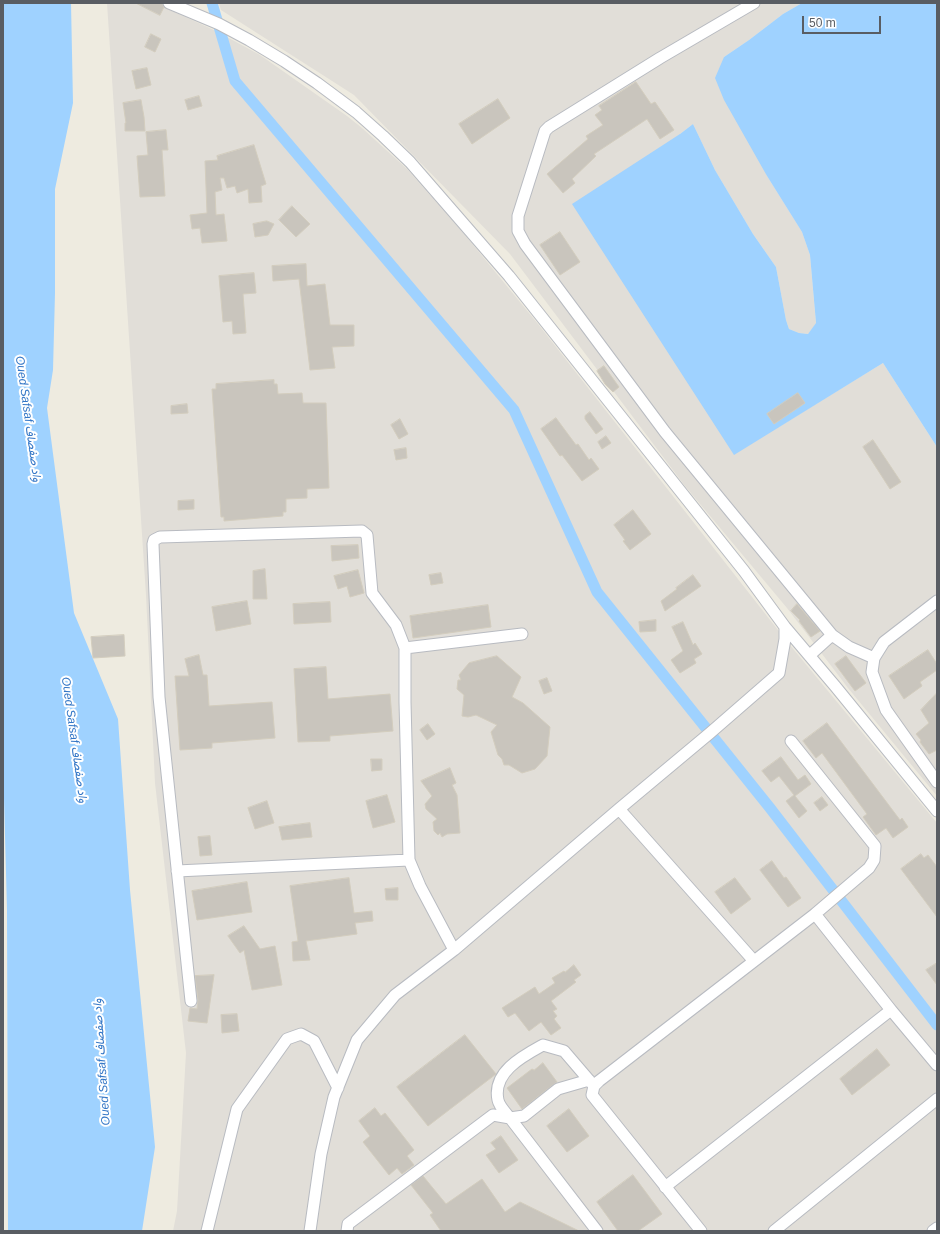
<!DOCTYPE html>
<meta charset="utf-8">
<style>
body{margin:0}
#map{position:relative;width:940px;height:1234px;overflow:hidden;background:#eeebe0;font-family:Helvetica,sans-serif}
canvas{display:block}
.frame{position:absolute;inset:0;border:4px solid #595d63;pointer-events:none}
.scale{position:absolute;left:802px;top:16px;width:79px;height:18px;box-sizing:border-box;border:2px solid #595d63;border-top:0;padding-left:5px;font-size:12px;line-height:14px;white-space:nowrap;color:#595d63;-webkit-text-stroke:3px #fff;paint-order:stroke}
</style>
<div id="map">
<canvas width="940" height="1234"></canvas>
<div class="frame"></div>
<div class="scale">50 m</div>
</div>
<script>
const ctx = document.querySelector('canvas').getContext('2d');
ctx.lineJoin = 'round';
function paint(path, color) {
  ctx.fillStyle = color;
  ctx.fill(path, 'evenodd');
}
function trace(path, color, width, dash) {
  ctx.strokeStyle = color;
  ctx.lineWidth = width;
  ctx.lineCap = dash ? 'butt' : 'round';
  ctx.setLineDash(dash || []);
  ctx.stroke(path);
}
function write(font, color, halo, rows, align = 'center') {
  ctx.font = font + ' Helvetica,Vazirmatn,sans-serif';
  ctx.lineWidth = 4;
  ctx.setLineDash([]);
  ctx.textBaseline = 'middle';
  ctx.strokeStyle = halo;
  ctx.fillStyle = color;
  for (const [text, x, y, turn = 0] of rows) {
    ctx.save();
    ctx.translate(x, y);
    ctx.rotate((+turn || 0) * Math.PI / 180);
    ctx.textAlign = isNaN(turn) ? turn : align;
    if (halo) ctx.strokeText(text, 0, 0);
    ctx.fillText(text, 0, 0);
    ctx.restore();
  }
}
paint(new Path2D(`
 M107 3H171L168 9 216 31 260 55 347 116 362 128 407 169 460 229 538 324 785 639 937 823V1231H173L177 1211 186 1053 155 783 146 595Z
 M219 3H802L783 14 749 40 724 57 767 176 802 232 810 255 816 324 808 334 799 333 789 329 786 320 776 267 753 234 715 170 693 124 680 134 734 454 883 363 937 447V796L848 688 787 608 685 486 510 254 354 95 221 10Z`), '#e1ded8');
paint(new Path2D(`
 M3 3H71L73 103 55 189V293L53 370 47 408 74 613 118 719 130 890 155 1147 142 1231H8L7 910 3 761Z
 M802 3H937V447L883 363 734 455 572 204 680 134 693 124 715 170 753 234 776 267 786 320 789 329 799 333 808 334 816 323 810 255 802 232 767 176 724 100 715 78 724 57 749 40 783 14Z`), '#9fd2ff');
trace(new Path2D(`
 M212 3 235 81 514 410 597 592 770 808 937 1025`), '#9fd2ff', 11);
const building = new Path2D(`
 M136 3H162L164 7 160 15Z
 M151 34 161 39 155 52 145 47Z
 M147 68 151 85 136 89 132 71Z
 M636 82 651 104 655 102 674 130 660 139 647 119 594 154 596 156 572 179 575 183 563 193 547 174 588 139 586 136 603 125 595 115 602 110 599 106Z
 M199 96 202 106 188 110 185 100Z
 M498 99 510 118 472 144 459 124Z
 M141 100 144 117 145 131H125V123H126L123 103Z
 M166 130 168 150H162L165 196 140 197 137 156 148 155 146 132Z
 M254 145 266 184 261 186 262 202 249 203 248 189 237 193 235 186 227 188 224 178H220L222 190 215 192 216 215 224 214 227 241 202 243 200 228 192 229 190 215 207 213 205 161 218 160 217 156Z
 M292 206 310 224 296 237 279 220Z
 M267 221 274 224 268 235 255 237 253 224Z
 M560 232 580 262 560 275 540 245Z
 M306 264 307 286 325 284 330 325H354V346L332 347 335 368 310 370 299 279 273 281 272 266Z
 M254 273 256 293 243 294 246 333 233 334 232 321 223 322 219 276Z
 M604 366 619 387 613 392 605 384 597 371Z
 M274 380V384H277L278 394 302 393 303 403H326L329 488 307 489V498L286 499V512H283V516L224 521V517H221L212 389H216V384Z
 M798 393 805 403 774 424 767 414Z
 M187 404 188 413 171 414V406Z
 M590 412 603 429 596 434 585 419V416Z
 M556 418 576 445 578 444 589 460 591 458 599 469 582 481 562 455 560 456 541 429Z
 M400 419 408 434 399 439 391 425Z
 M606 436 611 443 602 449 598 442Z
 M873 440 901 482 890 489 863 447Z
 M406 448 407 458 396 460 394 450Z
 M194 500V509L178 510V501Z
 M633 510 651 534 630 550 623 541 625 540 614 525Z
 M358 545 359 558 332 561 331 546Z
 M265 569 267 599H253V571Z
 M358 570 364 593 350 597 347 586 338 589 334 576Z
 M441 573 443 583 431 585 429 575Z
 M693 575 701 586 665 611 661 601 677 589 676 588Z
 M247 601 251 624 216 631 212 607Z
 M330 602 331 622 294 624 293 604Z
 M797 604 820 631 811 637 799 621 800 620 791 611Z
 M488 605 491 627 413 638 410 616Z
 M656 620V631L640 632 639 622Z
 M683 622 693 645 695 643 702 654 694 659 696 663 680 673 671 660 683 651 672 627Z
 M124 635 125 656 93 658 91 637Z
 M928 650 937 664V670L920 682 922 686 904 699 889 676Z
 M199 655 203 675H207L209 706 272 702 275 738 212 743V748L180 750 175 676H189L185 659Z
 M497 656 521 677 512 697 523 703 550 727 547 756 535 769 522 773 509 765H504L502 759 498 755 491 732 497 725 476 715 468 717 462 716 464 695 457 689 458 680H461L459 675 469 663Z
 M846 656 866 683 855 691 835 664Z
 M326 667 328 699 390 694 393 731 330 736V741L298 742 294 669Z
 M547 678 552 691 544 694 539 681Z
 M937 693V750L929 754 920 742 921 740 916 734 929 723 921 710Z
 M827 723 900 820 902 818 908 827 893 838 886 828 876 835 863 817 867 814 822 753 816 758 803 741Z
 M428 724 435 734 427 740 420 730Z
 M781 757 798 780 805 775 811 784 795 796 807 811 799 818 786 801 794 795 779 776 771 782 762 771Z
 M371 759H382V770L372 771Z
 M450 768 456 783 452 785 457 795 460 833 447 834 442 837 440 833 438 835 434 831 433 822 437 819 426 809 425 804 432 796 421 781Z
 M387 795 395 822 373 828 366 801Z
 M822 797 828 805 820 811 814 803Z
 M267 801 274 823 255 829 248 808Z
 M310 823 312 837 282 840 279 827Z
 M210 836 212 855 200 856 198 837Z
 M921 854 924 858 928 855 937 867V917L901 869Z
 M772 861 784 878 786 877 801 898 788 907 760 870Z
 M349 878 354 913 372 911 373 921 355 923 357 934 306 941 310 960 293 961 292 942 298 941 290 886Z
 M735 878 751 899 731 914 715 892Z
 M247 882 252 912 197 920 192 891Z
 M398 888V900H386L385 889Z
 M244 926 260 949 275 946 282 985 252 990 244 950 240 953 228 936Z
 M937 963V985L926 970Z
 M574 965 581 975 574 980 576 982 551 1001 557 1009 553 1011 557 1016 554 1019 561 1028 551 1035 541 1022 529 1031 515 1013 508 1017 502 1008 535 987 539 994 555 983 552 978 564 971 565 972Z
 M214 975 207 1023 188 1021 190 1008 197 1009 198 1000 195 976Z
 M237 1014 239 1031 222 1033 221 1015Z
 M465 1035 496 1074 428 1126 397 1087Z
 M877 1049 890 1065 852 1095 840 1079Z
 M543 1063 557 1082 554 1084 522 1109 507 1088 532 1069 534 1070Z
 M375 1108 381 1116 385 1113 414 1150 407 1156 414 1165 402 1174 397 1168 389 1175 363 1142 370 1136 359 1121Z
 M569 1109 589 1136 567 1152 547 1126Z
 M501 1136 518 1160 499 1173 486 1155 496 1149 491 1143Z
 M633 1175 662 1214 638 1231H618L597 1202Z
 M423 1176 446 1204 482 1179 505 1212 520 1202 579 1231H441L430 1215 433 1213 411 1185Z`);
paint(building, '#c9c5bd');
trace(building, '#d3cdbe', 1);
const minor = new Path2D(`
 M169 3 219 24 249 40 284 61 317 83 356 112 383 136 410 162 509 276 744 571 785 627 835 686 937 811
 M754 3 660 58 549 127 545 131 518 216V231L525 244 665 432 832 635 849 647 874 658
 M937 601 884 642 874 658 872 672 886 710 937 782
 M405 648 522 634
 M810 655 832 635
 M619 809 754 961
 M177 871 409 860
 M815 914 891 1010 937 1065
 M191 1001 159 697 153 544 154 540 160 537 362 531 367 535 372 593 396 625 405 648V702L409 860 420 886 454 950
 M594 1086 564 1051 543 1045C523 1056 492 1072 498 1100 499 1106 506 1113 510 1118L597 1231
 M665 1187 891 1010
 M207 1231 237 1109 287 1039 301 1034 314 1041 338 1088
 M310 1231 321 1154 334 1097 357 1040 395 995 454 950 619 809 710 733 779 673 785 639V627
 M347 1231 348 1224 493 1115 510 1118 524 1116 558 1089 589 1080
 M701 1231 592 1095 594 1086 599 1081 815 914 869 868 874 860 875 846 791 741
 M774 1231 937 1099
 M933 1231 937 1228`);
trace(minor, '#b8bbc1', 13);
trace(minor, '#fff', 11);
write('italic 12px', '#3376c6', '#fff', [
 ["Oued Safsaf واد صفصاف",28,419,82],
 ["Oued Safsaf واد صفصاف",74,740,82],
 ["Oued Safsaf واد صفصاف",102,1062,-94]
]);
</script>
